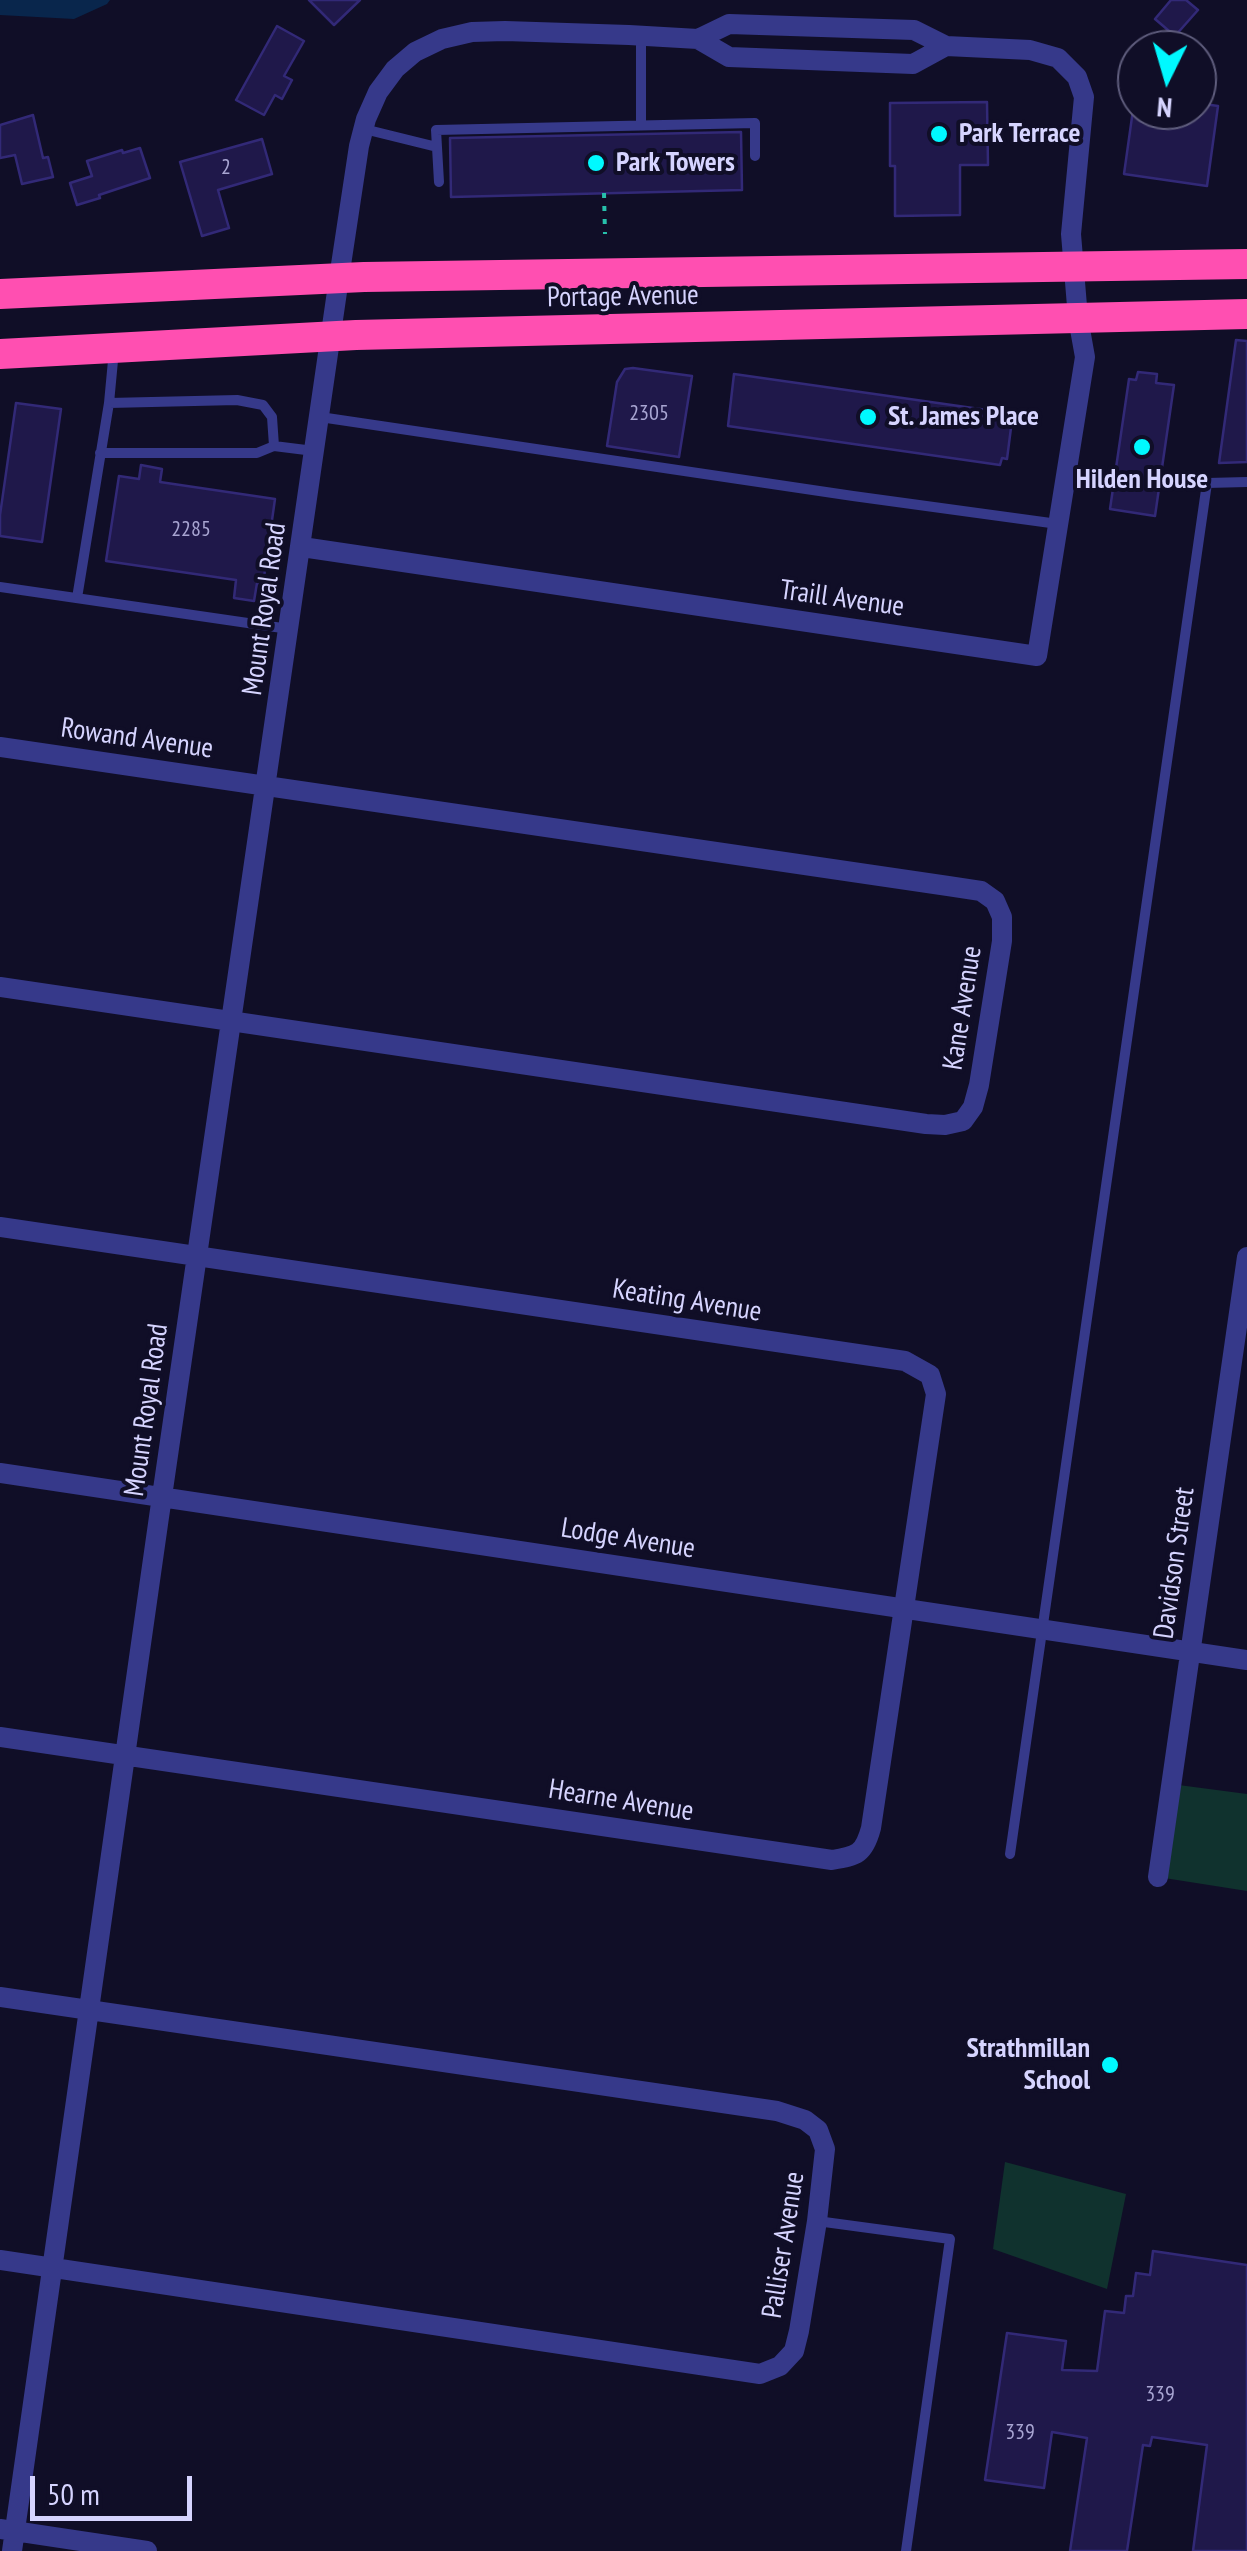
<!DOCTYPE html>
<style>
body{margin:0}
#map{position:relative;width:1247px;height:2551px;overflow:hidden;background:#100e27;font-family:"PT Sans Narrow",sans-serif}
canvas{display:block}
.north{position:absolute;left:1117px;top:30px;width:100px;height:100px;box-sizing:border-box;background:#100e27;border:2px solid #5f5d7d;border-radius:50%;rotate:185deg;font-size:28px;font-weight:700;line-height:40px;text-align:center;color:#d6d4ff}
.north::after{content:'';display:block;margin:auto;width:35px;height:45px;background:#00f9ff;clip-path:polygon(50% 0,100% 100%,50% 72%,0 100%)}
.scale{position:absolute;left:30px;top:2476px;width:162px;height:45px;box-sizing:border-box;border:5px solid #d6d4ff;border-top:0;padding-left:12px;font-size:30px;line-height:35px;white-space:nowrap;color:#d6d4ff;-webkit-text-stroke:8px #100e27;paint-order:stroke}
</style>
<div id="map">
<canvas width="1247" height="2551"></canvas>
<div class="north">N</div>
<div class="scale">50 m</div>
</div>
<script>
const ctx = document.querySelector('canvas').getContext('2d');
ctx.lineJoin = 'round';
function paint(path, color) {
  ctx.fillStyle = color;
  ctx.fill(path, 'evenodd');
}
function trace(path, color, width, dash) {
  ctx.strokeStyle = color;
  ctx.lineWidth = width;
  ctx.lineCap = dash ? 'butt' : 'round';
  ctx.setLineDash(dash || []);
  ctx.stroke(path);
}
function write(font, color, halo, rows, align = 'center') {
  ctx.font = font + ' "PT Sans Narrow",sans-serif';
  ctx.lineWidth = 8;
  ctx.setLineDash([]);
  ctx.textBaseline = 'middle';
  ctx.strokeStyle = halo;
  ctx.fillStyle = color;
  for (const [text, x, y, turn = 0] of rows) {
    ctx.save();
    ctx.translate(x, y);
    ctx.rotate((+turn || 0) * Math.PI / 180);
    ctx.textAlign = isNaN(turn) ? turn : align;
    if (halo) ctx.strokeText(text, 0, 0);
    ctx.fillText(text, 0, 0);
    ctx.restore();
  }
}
paint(new Path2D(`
 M1171 1784 1247 1794V1891L1158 1877Z
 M1005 2162 1126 2194 1107 2289 993 2249Z`), '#10322e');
paint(new Path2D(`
 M0 0H110L107 4 74 19 0 15Z`), '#09264c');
const building = new Path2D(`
 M309 0H360L334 25Z
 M1171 0H1186L1198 10 1175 36 1155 19Z
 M277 26 304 41 284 76 292 80 282 99 275 95 264 115 236 100Z
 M987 102 988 165H960V215L895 216V166H890V103Z
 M1197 103 1218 106 1207 186 1124 174 1133 110H1197Z
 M33 115 43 158 48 157 53 177 22 184 15 155 0 158V125Z
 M741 132 742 190 451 197 450 138Z
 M262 139 272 174 218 190 229 228 202 236 180 162Z
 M140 148 150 178 99 195 100 198 77 205 70 183 92 176 87 161 122 150 123 153Z
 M1236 340 1247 341V462L1219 463Z
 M633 368 692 376 679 457 607 446 617 382 625 369Z
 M1138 372 1157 374 1156 383 1174 385 1155 516 1110 509 1129 379 1136 380Z
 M734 374 1008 413 1007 420H1012L1007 459 1002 458 1000 465 728 426Z
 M16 403 61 409 42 542 0 536V515Z
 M141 465 162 469 160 482 275 499 263 584 257 583 254 601 234 598 236 580 106 561 119 476 139 479Z
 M1153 2251 1247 2265V2551H1193L1207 2445 1152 2437 1150 2446 1143 2445 1127 2551H1070L1087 2438 1052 2432 1044 2488 985 2480 1007 2333 1066 2341 1062 2370 1097 2371 1105 2311 1124 2313 1126 2296H1133L1136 2273 1150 2275Z`);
paint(building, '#1f184a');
trace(building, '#322977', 2.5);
trace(new Path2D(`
 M604 193 605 234`), '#27c0ab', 4, [5, 8]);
trace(new Path2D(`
 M641 36V125
 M364 129 437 147
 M439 182 436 130 755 123V156
 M114 350 109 403 237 400 263 405 272 417 274 446 314 451
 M320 417 853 496 1058 524
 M100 453H257L274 446
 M0 587 289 629
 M77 598 109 403
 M1010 1854 1207 483 1247 482
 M817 2221 950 2239 906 2551`), '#36398a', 10);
trace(new Path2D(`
 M302 547 1037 656 1085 357 1078 318 1071 234 1084 97 1077 77 1058 58 1030 50 946 46 914 30 729 24 698 39
 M0 747 948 886 981 891 995 901 1002 917V941L979 1085 973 1107 963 1121 945 1125 926 1124 0 987
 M0 1227 905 1361 930 1375 936 1394 871 1828C864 1854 857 1856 832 1860L0 1737
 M0 1473 1247 1660
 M1158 1877 1247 1257
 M0 1997 777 2111 805 2120 818 2130 825 2149 817 2221 799 2331 794 2351 780 2366 760 2374 0 2260
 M0 2529 147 2551
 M12 2551 159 1517 339 278 359 146 366 119 378 92 395 69 415 52 442 39 472 32 505 31 629 35 698 39 729 57 913 64 946 46`), '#36398a', 20);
trace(new Path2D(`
 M0 294 364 277 1247 264
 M0 354 356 335 1247 314`), '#ff4fb1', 30);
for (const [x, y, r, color] of [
 [939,134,10,"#00f9ff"],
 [596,163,10,"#00f9ff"],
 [868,417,10,"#00f9ff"],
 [1142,447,10,"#00f9ff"],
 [1110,2065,10,"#00f9ff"]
]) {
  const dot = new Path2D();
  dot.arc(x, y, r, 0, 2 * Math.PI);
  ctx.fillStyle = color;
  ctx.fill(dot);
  trace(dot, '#100e27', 4);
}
write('22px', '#a8a5d2', null, [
 ["2",226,168],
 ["2305",649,414],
 ["2285",191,530],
 ["339",1160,2395],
 ["339",1020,2433]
]);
write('bold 28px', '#d6d4ff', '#100e27', [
 ["Park Terrace",959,134],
 ["Park Towers",616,163],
 ["St. James Place",888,417],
 ["Hilden House",1142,480,"center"],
 ["Strathmillan",1090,2049,"right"],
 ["School",1090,2081,"right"]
], 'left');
write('28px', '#d6d4ff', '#100e27', [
 ["Portage Avenue",623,297,-1],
 ["Traill Avenue",842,599,8],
 ["Mount Royal Road",265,609,-82],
 ["Rowand Avenue",137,739,8],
 ["Kane Avenue",963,1008,-81],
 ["Keating Avenue",687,1301,9],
 ["Mount Royal Road",147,1410,-82],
 ["Lodge Avenue",628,1539,9],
 ["Davidson Street",1175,1563,-82],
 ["Hearne Avenue",621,1801,9],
 ["Palliser Avenue",784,2245,-81]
]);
</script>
